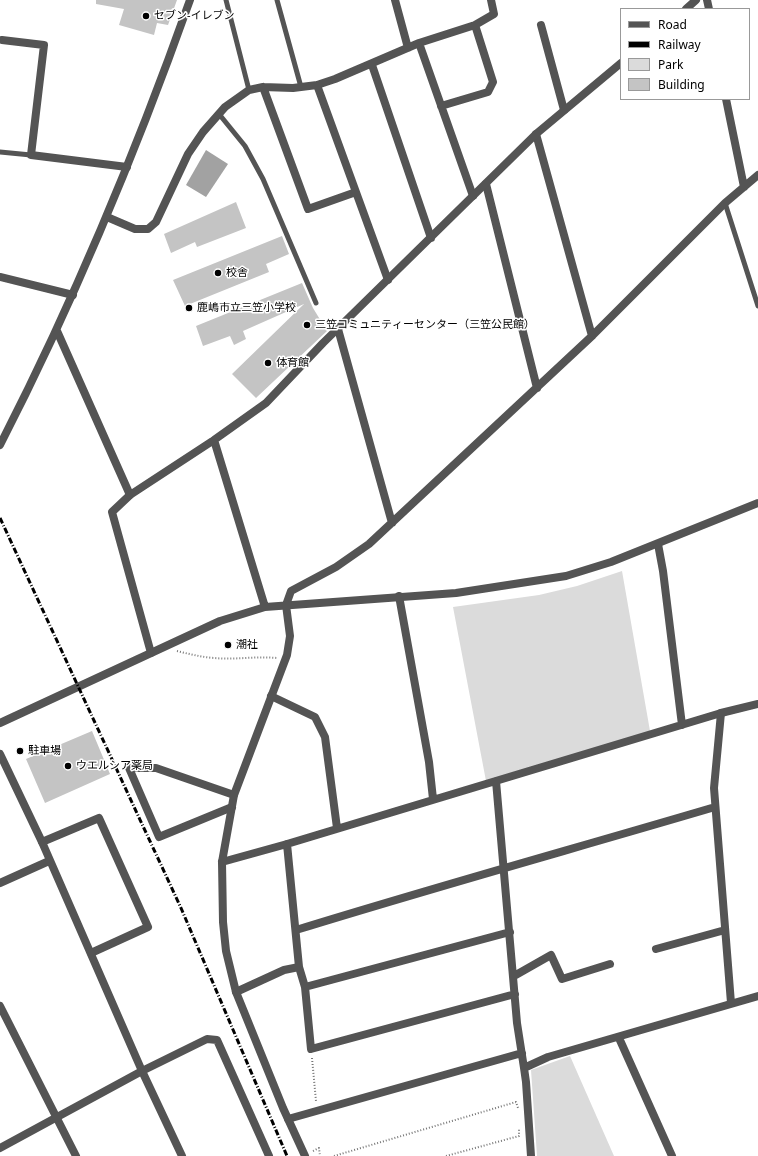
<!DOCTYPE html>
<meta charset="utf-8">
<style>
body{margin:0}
#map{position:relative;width:758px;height:1156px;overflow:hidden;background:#fff;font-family:"Noto Sans",sans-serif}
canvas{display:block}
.legend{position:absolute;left:620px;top:8px;width:130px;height:92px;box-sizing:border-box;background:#fff;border:1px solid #999;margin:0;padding:5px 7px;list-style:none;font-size:12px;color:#000}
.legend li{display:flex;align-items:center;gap:8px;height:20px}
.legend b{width:20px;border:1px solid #999}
</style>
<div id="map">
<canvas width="758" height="1156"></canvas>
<ul class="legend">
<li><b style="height:5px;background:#545454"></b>Road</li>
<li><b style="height:5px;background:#000"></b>Railway</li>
<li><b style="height:11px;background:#dbdbdb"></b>Park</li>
<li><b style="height:11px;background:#c4c4c4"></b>Building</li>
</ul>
</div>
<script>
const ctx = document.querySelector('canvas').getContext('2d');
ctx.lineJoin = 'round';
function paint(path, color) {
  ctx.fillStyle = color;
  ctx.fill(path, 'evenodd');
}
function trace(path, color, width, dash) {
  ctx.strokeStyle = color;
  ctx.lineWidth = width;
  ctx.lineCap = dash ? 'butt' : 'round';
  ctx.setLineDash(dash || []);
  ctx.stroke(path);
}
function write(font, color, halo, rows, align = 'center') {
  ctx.font = font + ' "Noto Sans","Noto Sans JP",sans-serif';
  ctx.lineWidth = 3;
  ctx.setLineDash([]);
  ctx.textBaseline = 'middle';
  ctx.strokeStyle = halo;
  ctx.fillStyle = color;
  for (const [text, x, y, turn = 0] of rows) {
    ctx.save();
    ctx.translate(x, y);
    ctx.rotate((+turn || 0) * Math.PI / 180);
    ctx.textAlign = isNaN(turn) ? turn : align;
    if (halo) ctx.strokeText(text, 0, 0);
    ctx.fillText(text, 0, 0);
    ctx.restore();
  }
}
paint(new Path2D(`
 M622 571 650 731 486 781 453 607 539 595 577 586Z
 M570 1056 614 1156H537L531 1070Z`), '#dbdbdb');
paint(new Path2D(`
 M206 150 228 164 206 197 186 185Z`), '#a2a2a2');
paint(new Path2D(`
 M96 0H177L168 25 157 23 154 35 119 25 124 9 96 4Z
 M236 202 246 228 197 247 195 242 171 253 164 234Z
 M282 236 289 254 266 264 269 272 185 306 173 280Z
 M302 283 313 308 327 331 256 398 232 374 304 304 243 331 246 339 234 345 230 336 203 346 196 326Z
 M92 731 110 774 45 803 26 759Z`), '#c4c4c4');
trace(new Path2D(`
 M177 651C189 654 201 657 214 658 235 660 256 656 277 658
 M312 1058 316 1101
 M313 1151 319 1148 320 1156
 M334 1156 516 1102 518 1108
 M446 1156 519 1136V1129`), '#767676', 2, [1, 2]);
trace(new Path2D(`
 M226 0 249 90
 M277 0 301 87
 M219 114 245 146 263 179 316 303
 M0 152 31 155
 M725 203 758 306`), '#545454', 5);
trace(new Path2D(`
 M395 0 408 48
 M707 0 709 9
 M541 25 564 110
 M2 40 44 45 31 155 127 167
 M419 43 473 196
 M372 65 431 238
 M317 85 388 280
 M263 87 308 209 356 192
 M726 99 744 187
 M441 106 488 92 493 82 475 25
 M536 134 592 336
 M486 184 537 388
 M107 217 135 229H148L156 222 188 154 203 132 225 107 249 90 263 87 293 88 317 85 335 79 419 43 475 25 494 14 491 0
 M0 277 73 295
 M338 329 392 523
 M130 495 112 512 151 653
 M658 544 663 571 682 725
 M399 596 429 762 433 799
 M286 605 291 591 336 567 369 544 592 336 725 203 758 175
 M271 696 315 717 325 737 337 828
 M496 781 517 1023 524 1068
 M232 807 159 837 129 768H156L234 795
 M42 842 99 818 148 927 91 953
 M222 862 287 844 721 713 714 788 731 1003
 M0 883 49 861
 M296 930C435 887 576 848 715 807
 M656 949 725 930
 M299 967 305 987 311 1049 515 994
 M514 976 551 955 562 979 610 964
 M305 987 510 932
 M236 992 284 970 299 967 287 844
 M0 1006 76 1156
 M619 1038 672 1156
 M142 1071 182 1156
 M288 1119 522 1053
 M531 1156 526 1082 524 1068 548 1057 758 996`), '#545454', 8);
trace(new Path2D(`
 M686 9 696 0
 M57 331 130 495 214 440 266 403 323 343 536 134 621 63
 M214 440 265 607
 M0 445C74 301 136 152 190 0
 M286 605 290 636 287 655 234 795 222 862 223 922 226 951 236 992 283 1108 305 1156
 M721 713 758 704
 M0 723 220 621 265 607 456 593 566 576 611 562 758 503
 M0 754 42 842 142 1071
 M0 1148 142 1071 207 1039 217 1040 269 1156`), '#545454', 8);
trace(new Path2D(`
 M0 518 181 908 287 1156`), '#000', 3, [6, 2, 1, 2]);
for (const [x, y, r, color] of [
 [146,16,4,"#000"],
 [218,273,4,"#000"],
 [189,308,4,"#000"],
 [307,325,4,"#000"],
 [268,363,4,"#000"],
 [228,645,4,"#000"],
 [20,751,4,"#000"],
 [68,766,4,"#000"]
]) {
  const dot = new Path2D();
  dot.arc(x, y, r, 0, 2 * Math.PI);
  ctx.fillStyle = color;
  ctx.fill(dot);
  trace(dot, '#fff', 1.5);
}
write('11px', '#000', '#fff', [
 ["セブン-イレブン",154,16],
 ["校舎",226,273],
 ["鹿嶋市立三笠小学校",197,308],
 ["三笠コミュニティーセンター（三笠公民館）",315,325],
 ["体育館",276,363],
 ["潮社",236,645],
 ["駐車場",28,751],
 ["ウエルシア薬局",76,766]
], 'left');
</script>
